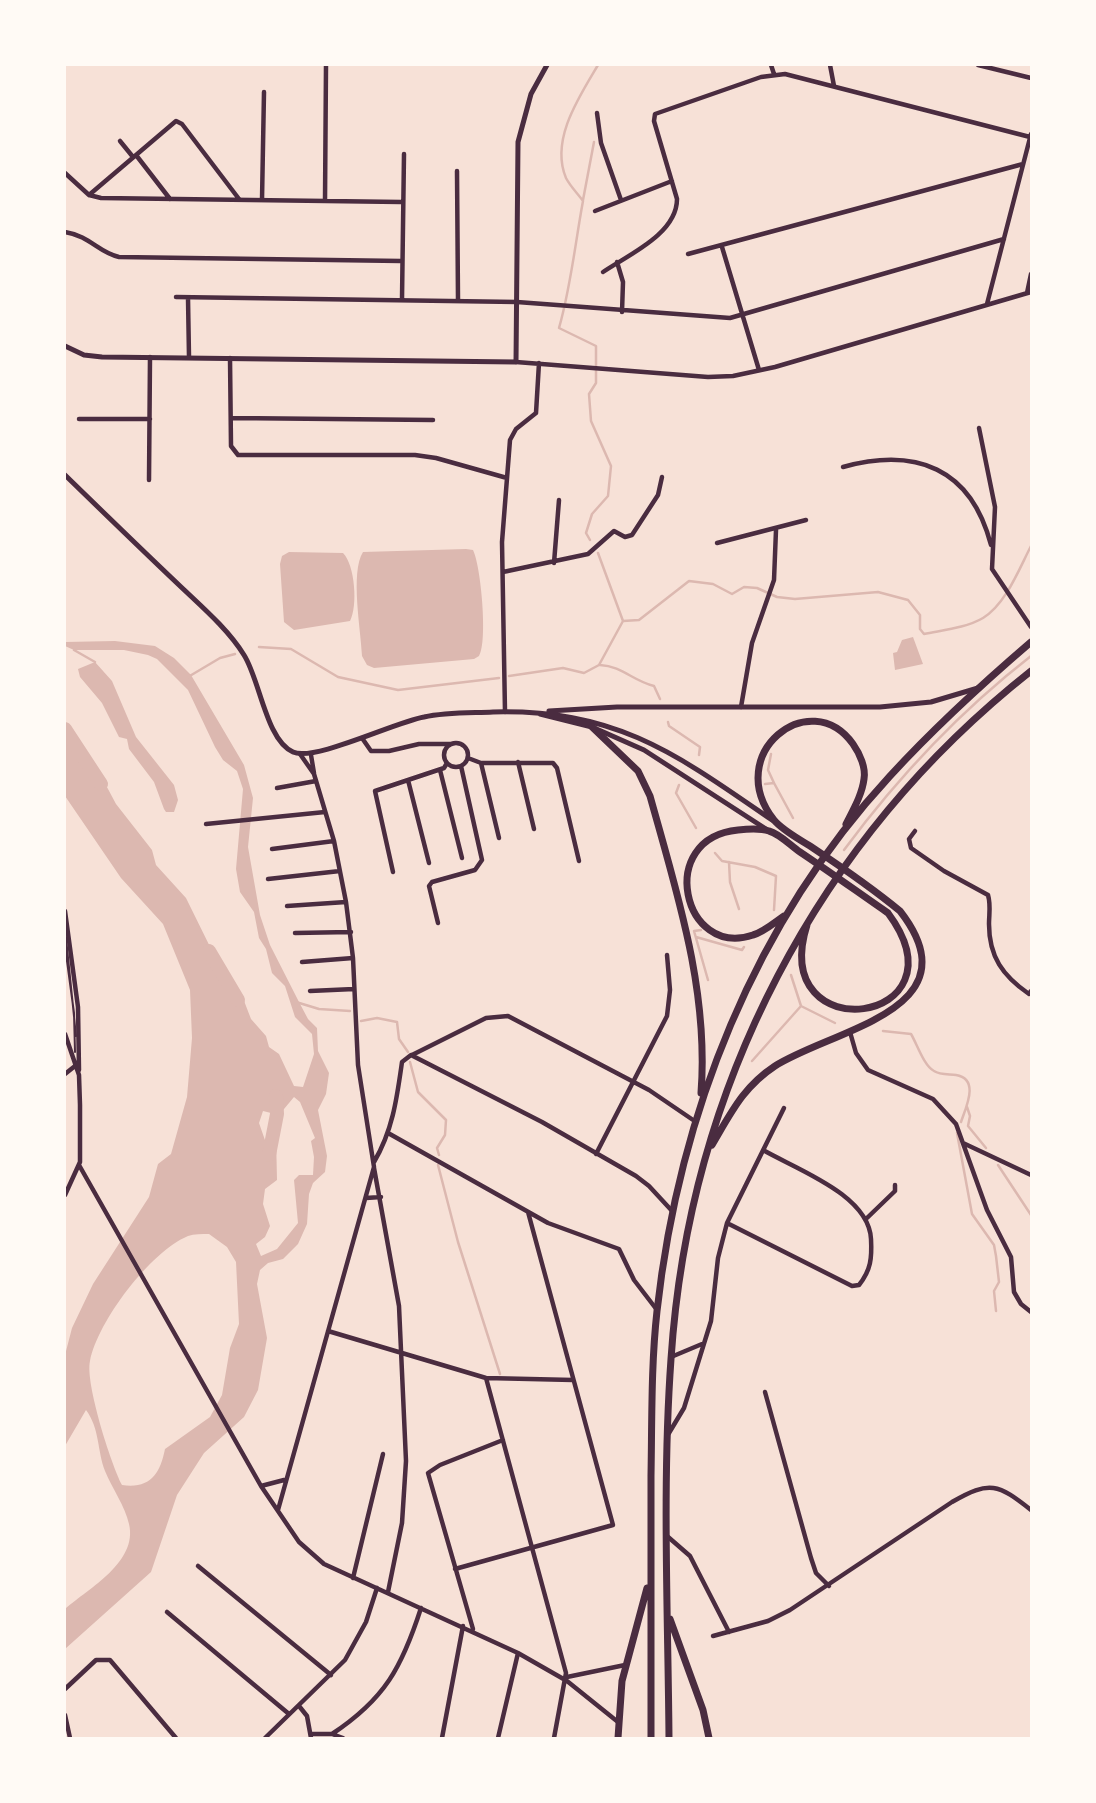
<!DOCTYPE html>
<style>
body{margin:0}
#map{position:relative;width:1096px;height:1803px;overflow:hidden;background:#f7e1d7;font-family:Mulish,sans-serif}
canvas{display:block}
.frame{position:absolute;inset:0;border:66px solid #fffaf5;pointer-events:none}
</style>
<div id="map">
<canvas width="1096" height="1803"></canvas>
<div class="frame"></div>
</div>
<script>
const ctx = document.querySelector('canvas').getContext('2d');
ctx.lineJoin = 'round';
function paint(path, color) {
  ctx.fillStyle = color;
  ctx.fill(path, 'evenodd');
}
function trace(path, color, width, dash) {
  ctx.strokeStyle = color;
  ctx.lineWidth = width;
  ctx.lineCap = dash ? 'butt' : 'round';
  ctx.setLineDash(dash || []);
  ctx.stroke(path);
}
paint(new Path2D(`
 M466 549 473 550C481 566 488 642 479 656L474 659 374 668 367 665 362 656C361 631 350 572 363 552Z
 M289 552 343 553C355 565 358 606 350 621L294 630 284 622 280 564 282 556Z
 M913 637 923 664 895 670 893 653 897 652 902 640Z
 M115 641 155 646 174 658 191 675 244 765 253 798 248 847 260 915 270 945 299 1002 308 1019 317 1028 318 1051 329 1073 326 1094 318 1110 327 1156 325 1172 313 1183 309 1194 307 1224 298 1244 283 1259 268 1263 260 1270 257 1284 267 1338 258 1390 244 1417 204 1453 177 1495 151 1572 65 1649V1609C89 1588 138 1562 129 1524 125 1506 112 1488 105 1471 97 1450 100 1429 86 1410L65 1446V1355L72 1328 93 1284 149 1197 158 1164 171 1154 187 1097 192 1038 190 990 163 924 121 878 65 796V724L89 759 87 767 100 774 116 804 152 850 156 865 186 898 218 963 219 975 227 987 231 983 241 993 251 1019 266 1036 269 1047 279 1054 294 1086 303 1087 314 1054 312 1034 295 1017 285 986 272 973 266 949 259 938 254 912 240 892 236 869 243 789 237 771 223 760 215 747 188 690 157 659 148 655 124 650H74L65 646V642ZM294 1097 300 1102 315 1138 311 1141 314 1157 313 1175H299L294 1180 298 1223 277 1249 261 1256 256 1244 265 1237 270 1226 263 1204 265 1189 277 1180 276 1135 266 1143 259 1123 263 1111 279 1115ZM209 1234 227 1247 236 1262 239 1324 230 1348 222 1395 210 1417 165 1449C160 1474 150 1489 122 1485 111 1464 85 1383 90 1361 98 1321 150 1252 188 1236 194 1234 202 1234 209 1234Z
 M95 662 112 681 136 737 174 785 178 800 174 812H166L164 809 154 782 129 749 127 739 119 737 102 703 80 677 78 669Z`), '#dcb8b0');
trace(new Path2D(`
 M583 200 594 142
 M590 540 586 533 592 514 608 496 611 466 591 421 589 394 596 383V346L559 328C571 286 575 244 583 201 578 194 570 186 566 178 550 140 579 97 598 65
 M598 553 623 621
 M259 647 291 649 338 677 398 690 499 678
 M74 650 95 662
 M600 665C622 666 633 681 654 686L660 699
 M509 676 563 668 584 673 599 665 623 621 639 620 689 581 713 584 732 594 744 587 757 588 777 597 795 599 878 592 908 600 920 615V629L924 634C943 630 966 628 983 618 1006 604 1019 569 1031 546
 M188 677 220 658 235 654
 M668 722 669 726 700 747 699 755
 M771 754 768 770 774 783
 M765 784 774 783 793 818
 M679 785 676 793 696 828
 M844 850C898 777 959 712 1031 656
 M715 853 722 861 755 867 776 876 774 910
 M729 862 730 882 739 909
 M701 930 694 931 708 980
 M696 937 742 950 744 947
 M791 975 801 1006 835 1023
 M296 1002 319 1009 350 1011
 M361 1021 377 1018 397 1022 399 1039 408 1052
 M883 1031 911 1034C917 1044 924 1066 934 1071 940 1075 949 1074 956 1075 980 1079 966 1107 961 1122
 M752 1061 801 1006
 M410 1062 418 1092 446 1120 445 1135 437 1148 439 1155
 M967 1107 970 1116 968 1126 986 1148
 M957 1133 972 1214 994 1245 996 1256 999 1282 994 1291 996 1311
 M438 1165 458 1242 500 1374
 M998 1165 1031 1215`), '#dcb8b0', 2.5);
trace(new Path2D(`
 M65 729 101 784
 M209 951 238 1000
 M269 1155 277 1114 276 1096`), '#dcb8b0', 14);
trace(new Path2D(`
 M65 928 76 1036
 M65 946 74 1013 75 1052`), '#4a2c40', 2);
trace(new Path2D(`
 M771 65 774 74
 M830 65 834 86
 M978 65 1031 78
 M597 113 601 143 621 200
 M120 141 133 157
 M136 155 170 199
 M457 171 458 300
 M65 173 89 195 101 198 401 202
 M89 195 176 121 182 124 239 199
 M262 200 264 92
 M325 201 326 65
 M595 211 672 181
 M65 232C90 236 99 253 119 257L401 261
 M722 247 759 370
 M688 254 1023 164
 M617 262 623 282 622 312
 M603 272C628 255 677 234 677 199L654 121 655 114 761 77 785 74 1030 137
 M1027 293 1031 274
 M176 297 517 302 730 318 1004 239
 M188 298 189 357
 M402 299 404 154
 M987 304 1031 134
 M230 358 231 446 238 455H415L436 458 507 478
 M516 362 708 377 733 376 775 367 1031 292
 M231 418 433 420
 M79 419H150
 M979 428 995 507 992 569 1031 627
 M843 467C916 447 971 468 991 545
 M149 480 150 357
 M717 543 806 520
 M554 563 559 500
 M503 572 588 554 614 531 625 537 632 535 658 495 662 477
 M741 707 752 643 774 580 776 530
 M505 712 502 542 510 440 516 429 536 413 539 363
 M362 738 371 751H389L419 744H452
 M444 755a12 12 0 1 1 24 0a12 12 0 1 1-24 0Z
 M311 755 314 773
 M468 758 481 763H553L557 768 579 861
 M518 762 534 829
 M481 763 499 838
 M440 770 462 858
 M408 780 429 863
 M277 788 316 781
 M206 824 325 812
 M915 831 909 839 911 848 944 871 988 895C991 905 989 914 989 924 989 957 1003 976 1029 994L1031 991
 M272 849 334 841
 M393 872 375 791 444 768 447 763
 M268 879 340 871
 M287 906 346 902
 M65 911 78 1007 79 1070
 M438 923 429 886 432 882 475 870 482 860 461 766
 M295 933 351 932
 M302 962 353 958
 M310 991 354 989
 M850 1032 856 1053 868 1070 933 1099 956 1124 987 1210 1011 1257 1014 1292 1021 1304 1031 1312
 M65 1034 79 1075 80 1105V1162L65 1195
 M412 1055 486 1018 508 1016 649 1090 696 1122
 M65 1074 75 1066
 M388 1133 548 1223 619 1249 634 1280 657 1310
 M963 1143 1031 1175
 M596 1154 667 1016 670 990 667 955
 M374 1162C393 1130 397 1097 402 1062L411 1055 542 1122 636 1176 649 1186 673 1212
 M79 1165 261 1486 299 1542 324 1564 518 1653 567 1681 618 1722
 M374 1168 399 1306 406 1461 402 1523 388 1592
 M366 1198 381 1197
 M867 1218 895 1191V1185
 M727 1223 852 1286 859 1285C871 1270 872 1258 871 1239 869 1195 798 1170 763 1150
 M328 1331 486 1378 573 1380
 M671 1357 702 1344
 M486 1378 566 1673 554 1738
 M765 1392 811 1558 816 1573 829 1586
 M669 1433 684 1408 711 1321 718 1258 727 1223 784 1108
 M261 1486 284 1480
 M278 1510 374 1167 358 1065 353 958 346 902 334 841 314 774 300 754
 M667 1536 690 1556 729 1632
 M198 1566 331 1675
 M455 1569 613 1525 528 1212
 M353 1578 383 1454
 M167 1612 289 1714
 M473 1629 428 1473 440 1465 503 1440
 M713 1636 768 1621 790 1610 952 1502C990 1480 998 1484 1031 1510
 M567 1677 625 1665
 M65 1689 96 1660H110L176 1738
 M299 1706 307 1716 311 1738
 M65 1715 70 1738
 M311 1734H332L343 1738
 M332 1734C385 1699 402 1667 421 1608
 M265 1738 345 1660 366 1622 377 1588
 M442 1738 463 1626
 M498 1738 518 1653`), '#4a2c40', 4.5);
trace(new Path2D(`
 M65 346 84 355 102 357 516 362 518 142 531 94 547 65
 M65 475C103 512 141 549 179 585 201 606 228 629 244 655 260 680 266 740 293 752 314 762 395 722 424 717 446 712 470 713 493 712 616 709 675 753 772 820
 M549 711 617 707H880L931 702 978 688
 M540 714 592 727 644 750 766 829`), '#4a2c40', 5);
trace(new Path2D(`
 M592 727 638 771 650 796C677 893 709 991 701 1093
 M784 916C775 922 764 932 753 935 683 959 655 838 738 830 747 829 760 828 769 831 780 834 791 846 800 852 830 872 859 893 888 913 971 1025 767 1052 807 925
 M712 1145C731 1113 743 1087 775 1066 833 1029 977 1010 900 911 872 888 843 868 813 848 801 840 783 831 774 820 722 754 810 684 853 744 860 754 866 768 864 779 862 795 853 810 846 824
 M670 1619 703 1710 709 1738
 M618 1738 622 1681 647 1588
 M651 1738C651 1651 651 1563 651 1476 652 1421 651 1365 657 1311 679 1114 754 923 890 776 934 728 982 684 1031 642
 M669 1738C668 1612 662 1485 671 1359 689 1087 817 840 1031 671`), '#4a2c40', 7);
</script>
